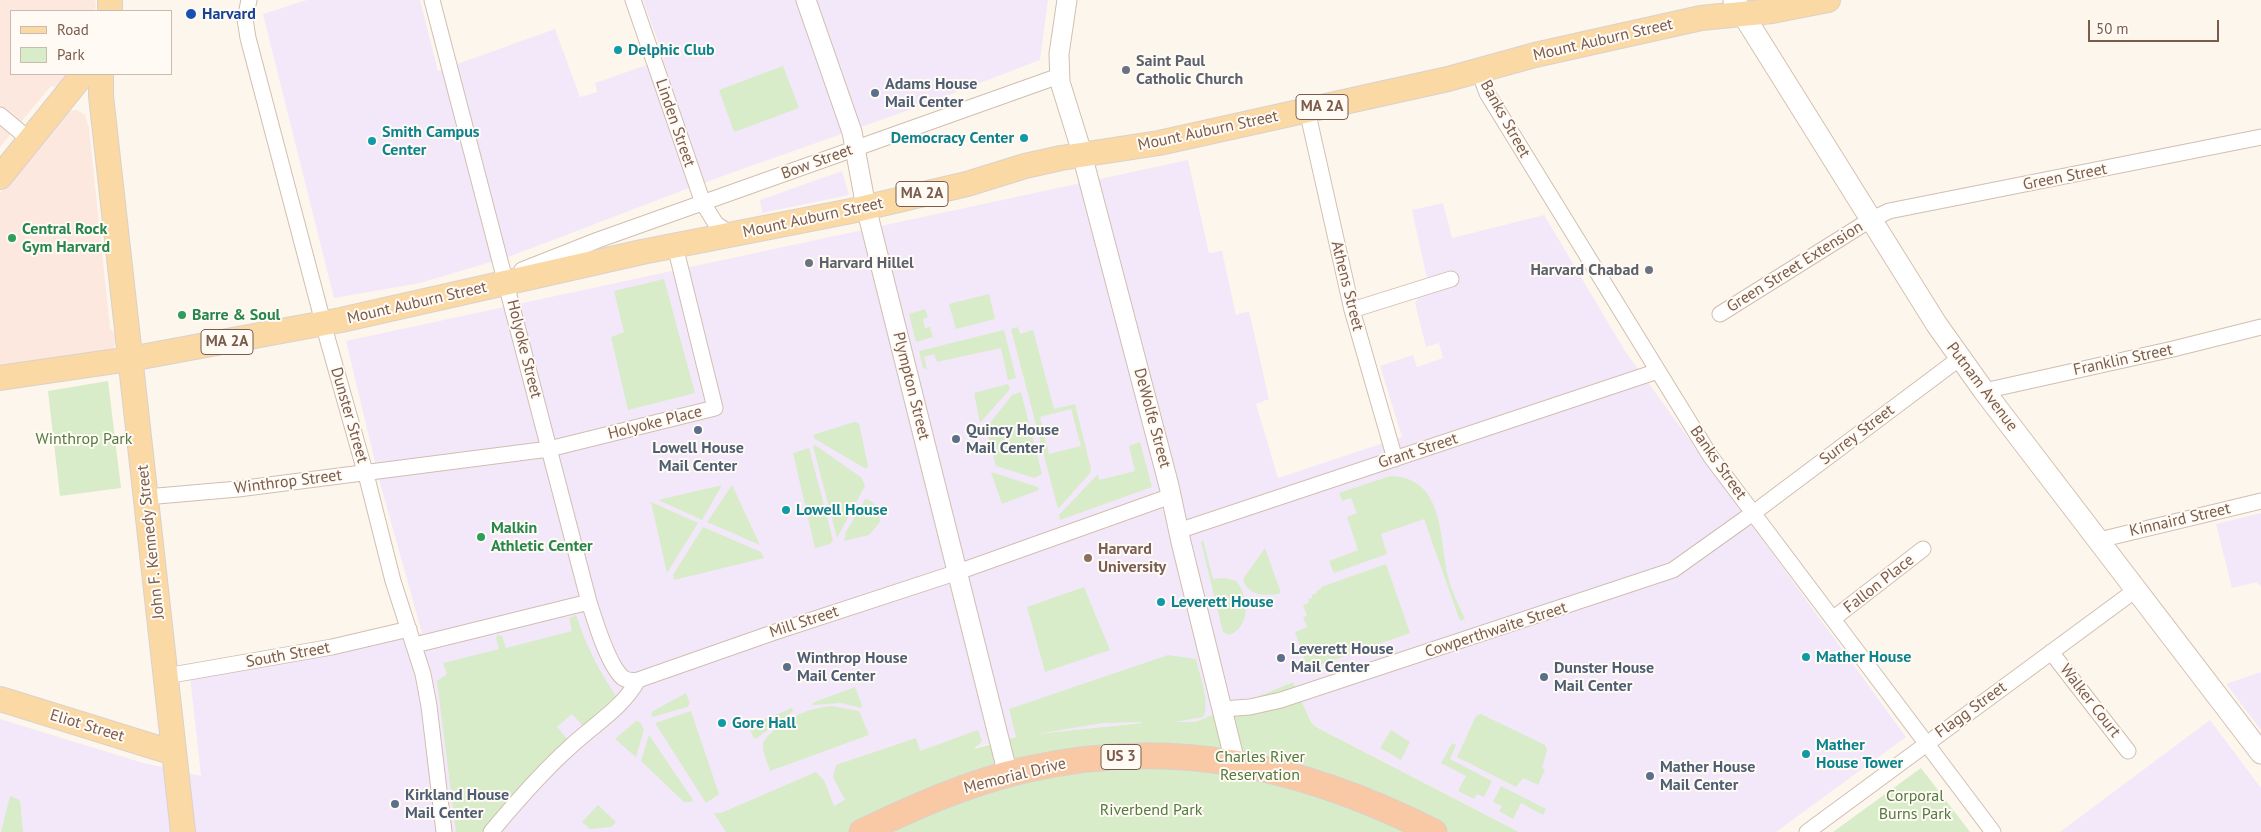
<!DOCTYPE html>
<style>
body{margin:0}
#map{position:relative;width:2261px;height:832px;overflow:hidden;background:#fdf6ec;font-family:"PT Sans",sans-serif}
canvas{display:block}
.legend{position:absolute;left:10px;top:10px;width:162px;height:65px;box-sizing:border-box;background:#fffaf3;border:1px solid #cabbb1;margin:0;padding:6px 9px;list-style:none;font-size:15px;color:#7a5c4d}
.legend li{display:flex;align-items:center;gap:10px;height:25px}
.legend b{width:25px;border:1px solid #cabbb1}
.scale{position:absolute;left:2088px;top:20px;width:131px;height:22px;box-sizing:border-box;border:2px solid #7a5c4d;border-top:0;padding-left:6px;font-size:15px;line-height:18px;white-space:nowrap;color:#7a5c4d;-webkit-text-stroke:4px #fffaf3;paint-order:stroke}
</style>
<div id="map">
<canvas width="2261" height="832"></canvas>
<ul class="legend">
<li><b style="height:6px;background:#fbd9a5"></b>Road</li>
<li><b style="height:14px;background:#d8ecc9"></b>Park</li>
</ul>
<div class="scale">50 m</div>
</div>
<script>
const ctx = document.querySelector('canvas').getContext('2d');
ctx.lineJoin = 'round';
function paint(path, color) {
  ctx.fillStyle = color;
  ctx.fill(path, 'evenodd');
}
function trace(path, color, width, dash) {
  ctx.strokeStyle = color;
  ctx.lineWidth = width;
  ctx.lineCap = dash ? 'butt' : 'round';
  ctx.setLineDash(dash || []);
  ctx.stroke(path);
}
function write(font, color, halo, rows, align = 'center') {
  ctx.font = font + ' "PT Sans",sans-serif';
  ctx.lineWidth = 4;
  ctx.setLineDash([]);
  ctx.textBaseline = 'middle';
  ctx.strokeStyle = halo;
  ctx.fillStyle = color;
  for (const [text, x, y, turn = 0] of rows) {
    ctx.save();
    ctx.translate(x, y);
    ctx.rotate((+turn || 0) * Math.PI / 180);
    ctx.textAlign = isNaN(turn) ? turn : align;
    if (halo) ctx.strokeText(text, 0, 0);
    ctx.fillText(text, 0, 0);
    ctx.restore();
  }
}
paint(new Path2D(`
 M0 0H95L96 5 95 11H11V74H69L58 87 51 86 0 147Z
 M77 110 85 115 89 128 110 328 115 334 117 340 114 348 106 353 47 364 0 366V193L68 111Z`), '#fde8e0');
paint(new Path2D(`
 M307 0H420L438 71 555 29 580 97 597 92 595 83 664 59 643 0H1048L1040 60 909 110 689 188 511 256 420 283 334 298 263 14Z
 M1188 160 1209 253 1222 251 1236 315 1249 311 1269 399 1256 404 1278 478 1402 437 1380 366 1413 355 1417 367 1443 358 1439 343 1426 347 1415 303 1428 283 1412 210 1443 203 1452 238 1544 215 1625 351 1906 737 1776 832H1519L1316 727 1311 722 1293 682 1195 722H1146L1016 737 984 745 904 771 784 832H0V719L140 762 201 776 190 676 422 633 380 483 346 341Z
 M842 171 849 195 762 213 760 200Z
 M2261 513V587L2257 582 2232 588 2216 524Z
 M2261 672V730L2226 684Z
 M2210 720 2261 788V832H2060Z`), '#f3e8fa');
paint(new Path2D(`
 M783 66 799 108 734 132 719 90Z
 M664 279 695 393 628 410 611 337 624 332 614 291Z
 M989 294 995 319 956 329 949 304Z
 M925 309 928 317 923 319 925 328 930 327 933 337 916 342 909 314Z
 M1018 327 1020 334 1033 330 1054 409 1075 404 1091 469 1090 473 1058 509 1011 329ZM1071 409 1081 446 1049 454 1040 417Z
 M1004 330 1016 378 1008 380 1001 348 937 362 934 354 924 357 927 369 923 368 919 351Z
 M108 381 121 488 60 496 48 391Z
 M1008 384 1010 389 980 423 974 393Z
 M1021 392 1042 474 1034 478 996 466 986 428 1012 395Z
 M854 422 859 423 868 466 866 469 815 439 813 435Z
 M1140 442 1152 487 1060 520 1059 515 1098 474 1099 480 1135 471 1129 446Z
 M815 445 862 478 865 486 837 538 813 446Z
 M809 448 833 540 830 544 815 548 793 453Z
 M991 472 1038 487 1039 490 1002 504Z
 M1390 476C1445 477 1439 538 1448 576 1451 591 1459 605 1465 619L1460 621 1424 519 1381 534 1387 554 1334 573 1329 561 1358 550 1347 517 1357 513 1351 498 1342 501 1339 493Z
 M722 485 702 520 658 500Z
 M732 485 760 545 707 522Z
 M865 499C876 501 880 511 880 522L869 535 844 541 846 532Z
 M651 502 698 523 667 573Z
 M703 527 761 552 764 558 674 580 673 575Z
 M1203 540 1213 579 1225 578 1236 581C1249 595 1251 628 1229 635L1223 632 1201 542Z
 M1265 548 1281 593C1267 597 1247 596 1243 579Z
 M1386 564 1410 633 1308 669 1295 632 1307 627 1303 617 1307 616 1303 605 1309 603 1308 599 1312 598V595L1317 593 1316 591 1321 589V587Z
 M1084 587 1110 650 1045 672 1027 607Z
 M576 615C586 646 600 673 618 699L583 726 572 714 557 727 569 741 485 832H456L437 681 447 674 443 663 499 649 496 638 497 635 502 636 506 648 572 631 569 618Z
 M1168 655 1196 659C1199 673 1211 705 1203 717L1175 722H1195L1293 682 1311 722 1316 727 1519 832H726L714 813H721L816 772 824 780 834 806 845 800 833 777 836 765 916 738 920 751 978 730 982 741 974 749 1016 737 1009 709ZM1141 722V723L1037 734 1102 723Z
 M855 687 862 705 861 708 841 703 813 705 812 703Z
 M686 693 690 704 687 707 653 717 651 715 653 711Z
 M832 706 859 711 869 735 770 771C768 763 762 752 763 744 764 739 769 735 772 732 791 716 808 708 832 706Z
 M792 708 793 711 756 739 753 737 749 726Z
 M691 711 719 794 706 803 655 723Z
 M1481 714 1545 745 1547 750 1542 768 1545 770 1538 785 1523 778 1516 787 1457 757 1476 716Z
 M636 721 640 722 644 730 636 757 615 739Z
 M1391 730 1410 742 1401 760 1380 748Z
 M649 735 693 800 692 802H684L641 761Z
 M1452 743 1456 745 1450 759 1492 781 1484 797 1477 794 1474 799 1458 791 1466 776 1441 763Z
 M1921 768 1970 832H1833Z
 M1501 786 1546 809 1543 815 1521 803 1513 819 1499 811 1502 806 1493 802Z
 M10 796 20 800 23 832H1Z
 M598 805 616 822 611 827 590 829 582 822Z`), '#d8ecc9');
const minor = new Path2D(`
 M249 0 245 19 248 38 328 341 368 482 393 581 423 674 429 706 444 832
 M432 0 589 602C595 621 608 665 623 678 628 681 633 681 638 680L775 632 958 572 1171 496
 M633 0 703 203 716 224 733 235
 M1479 71 1487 93 1711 457 1993 832
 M1307 110 1352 310 1395 459
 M0 115 30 140
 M522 270 598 240 1059 76
 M1352 310 1451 279
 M1720 314 1870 220 1889 211 2261 137
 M1984 391 2173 349 2261 327
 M146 497 238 489 549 449 715 408 675 246
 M1178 531 1658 371
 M2099 540 2261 501
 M1834 618 1923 549
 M415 645 589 602
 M2051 652 2128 751
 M166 676 332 647 409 629
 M1223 709 1250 707 1281 700 1673 570 1760 508 1960 358
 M491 832C516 802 541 773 570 747 593 725 622 709 638 680
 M1807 832 2137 589`);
const tertiary = new Path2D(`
 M806 0 852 132 866 207 1008 775
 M1067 0 1059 54 1060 82 1079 143 1169 486 1181 542 1235 762`);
const secondary = new Path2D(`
 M1734 0 1937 325 1984 391 2261 753`);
const primary = new Path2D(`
 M110 0V11
 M101 74V96L183 832
 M0 177 83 74
 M0 378 130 359 341 320 642 252 851 211 967 184 1025 166 1061 158 1159 143 1448 79 1535 55 1701 18 1772 11 1828 0
 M0 699 174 753`);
const trunk = new Path2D(`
 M862 832C914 807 968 783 1024 770 1172 736 1301 765 1434 832`);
trace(minor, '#d1beb0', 17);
trace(tertiary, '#d1beb0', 21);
trace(secondary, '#d6c0b0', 23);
trace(primary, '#dad1cd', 26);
trace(trunk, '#dad1cd', 27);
trace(minor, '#fff', 15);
trace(tertiary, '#fff', 19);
trace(secondary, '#fff', 21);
trace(primary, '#fbd9a5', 24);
trace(trunk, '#f9c8a4', 25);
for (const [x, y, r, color] of [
 [191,14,6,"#1a4fb4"],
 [618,50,5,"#0f9aa8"],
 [1126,70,5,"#6b7280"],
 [875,93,5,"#5c6f8a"],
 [1024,138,5,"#0f9aa8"],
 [372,141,5,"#0f9aa8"],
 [12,238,5,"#2e9e5b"],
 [809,263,5,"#6b7280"],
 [1649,270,5,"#6b7280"],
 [182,315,5,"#2e9e5b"],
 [698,430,5,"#5c6f8a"],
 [956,439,5,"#5c6f8a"],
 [786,510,5,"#0f9aa8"],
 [481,537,5,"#2e9e5b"],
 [1088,558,5,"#8d6e63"],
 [1161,602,5,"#0f9aa8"],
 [1806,657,5,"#0f9aa8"],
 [1281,658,5,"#5c6f8a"],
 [787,667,5,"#5c6f8a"],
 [1544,677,5,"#5c6f8a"],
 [722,723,5,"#0f9aa8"],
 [1806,754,5,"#0f9aa8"],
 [1650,776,5,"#5c6f8a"],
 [395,804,5,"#5c6f8a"]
]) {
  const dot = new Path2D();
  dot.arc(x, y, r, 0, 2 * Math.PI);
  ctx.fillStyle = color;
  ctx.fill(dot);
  trace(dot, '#fffaf3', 2);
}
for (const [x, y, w] of [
 [1322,107,52],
 [922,194,52],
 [227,342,52],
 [1121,757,40]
]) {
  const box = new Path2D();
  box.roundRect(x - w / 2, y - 12.5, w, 25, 4);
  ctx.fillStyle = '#fffaf3';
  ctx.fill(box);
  trace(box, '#7a5c4d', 1);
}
write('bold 15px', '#7a5c4d', null, [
 ["MA 2A",1322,107],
 ["MA 2A",922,194],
 ["MA 2A",227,342],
 ["US 3",1121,757]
]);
write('bold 16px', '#164399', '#fffaf3', [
 ["Harvard",202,14]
], 'left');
write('16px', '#7a5c4d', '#fffaf3', [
 ["Mount Auburn Street",1603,40,-13],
 ["Banks Street",1505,119,61],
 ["Linden Street",675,123,71],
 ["Mount Auburn Street",1208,131,-12],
 ["Bow Street",817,162,-20],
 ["Green Street",2065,177,-11],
 ["Mount Auburn Street",813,218,-12],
 ["Green Street Extension",1795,267,-32],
 ["Athens Street",1347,286,76],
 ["Mount Auburn Street",417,303,-13],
 ["Holyoke Street",524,349,76],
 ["Franklin Street",2123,360,-12],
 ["Plympton Street",911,386,76],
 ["Putnam Avenue",1982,387,53],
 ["Dunster Street",349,415,74],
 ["DeWolfe Street",1152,418,75],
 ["Holyoke Place",655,423,-14],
 ["Surrey Street",1857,435,-37],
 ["Grant Street",1418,451,-18],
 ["Banks Street",1718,463,55],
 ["Winthrop Street",288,482,-7],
 ["Kinnaird Street",2180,520,-13],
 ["John F. Kennedy Street",151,542,-96],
 ["Fallon Place",1879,584,-38],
 ["Mill Street",804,622,-18],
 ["Cowperthwaite Street",1496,630,-18],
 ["South Street",288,655,-10],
 ["Walker Court",2090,701,52],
 ["Flagg Street",1971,710,-36],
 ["Eliot Street",87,726,17],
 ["Memorial Drive",1015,776,-14]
]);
write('bold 16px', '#0d838f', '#fffaf3', [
 ["Delphic Club",628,50],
 ["Smith Campus",382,132],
 ["Center",382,150],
 ["Democracy Center",1014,138,"right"],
 ["Lowell House",796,510],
 ["Leverett House",1171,602],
 ["Mather House",1816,657],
 ["Gore Hall",732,723],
 ["Mather",1816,745],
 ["House Tower",1816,763]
], 'left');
write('bold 16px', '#5b616d', '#fffaf3', [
 ["Saint Paul",1136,61],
 ["Catholic Church",1136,79],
 ["Harvard Hillel",819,263],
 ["Harvard Chabad",1639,270,"right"]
], 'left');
write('bold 16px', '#4e5e75', '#fffaf3', [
 ["Adams House",885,84],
 ["Mail Center",885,102],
 ["Quincy House",966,430],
 ["Mail Center",966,448],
 ["Lowell House",698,448,"center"],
 ["Mail Center",698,466,"center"],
 ["Leverett House",1291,649],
 ["Mail Center",1291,667],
 ["Winthrop House",797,658],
 ["Mail Center",797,676],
 ["Dunster House",1554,668],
 ["Mail Center",1554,686],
 ["Mather House",1660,767],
 ["Mail Center",1660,785],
 ["Kirkland House",405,795],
 ["Mail Center",405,813]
], 'left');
write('bold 16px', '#27864d', '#fffaf3', [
 ["Central Rock",22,229],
 ["Gym Harvard",22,247],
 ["Barre & Soul",192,315],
 ["Malkin",491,528],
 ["Athletic Center",491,546]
], 'left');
write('16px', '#537a41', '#fffaf3', [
 ["Winthrop Park",84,439],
 ["Charles River",1260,757],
 ["Reservation",1260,775],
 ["Corporal",1915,796],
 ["Burns Park",1915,814],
 ["Riverbend Park",1151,810]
]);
write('bold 16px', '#785e54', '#fffaf3', [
 ["Harvard",1098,549],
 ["University",1098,567]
], 'left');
</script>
